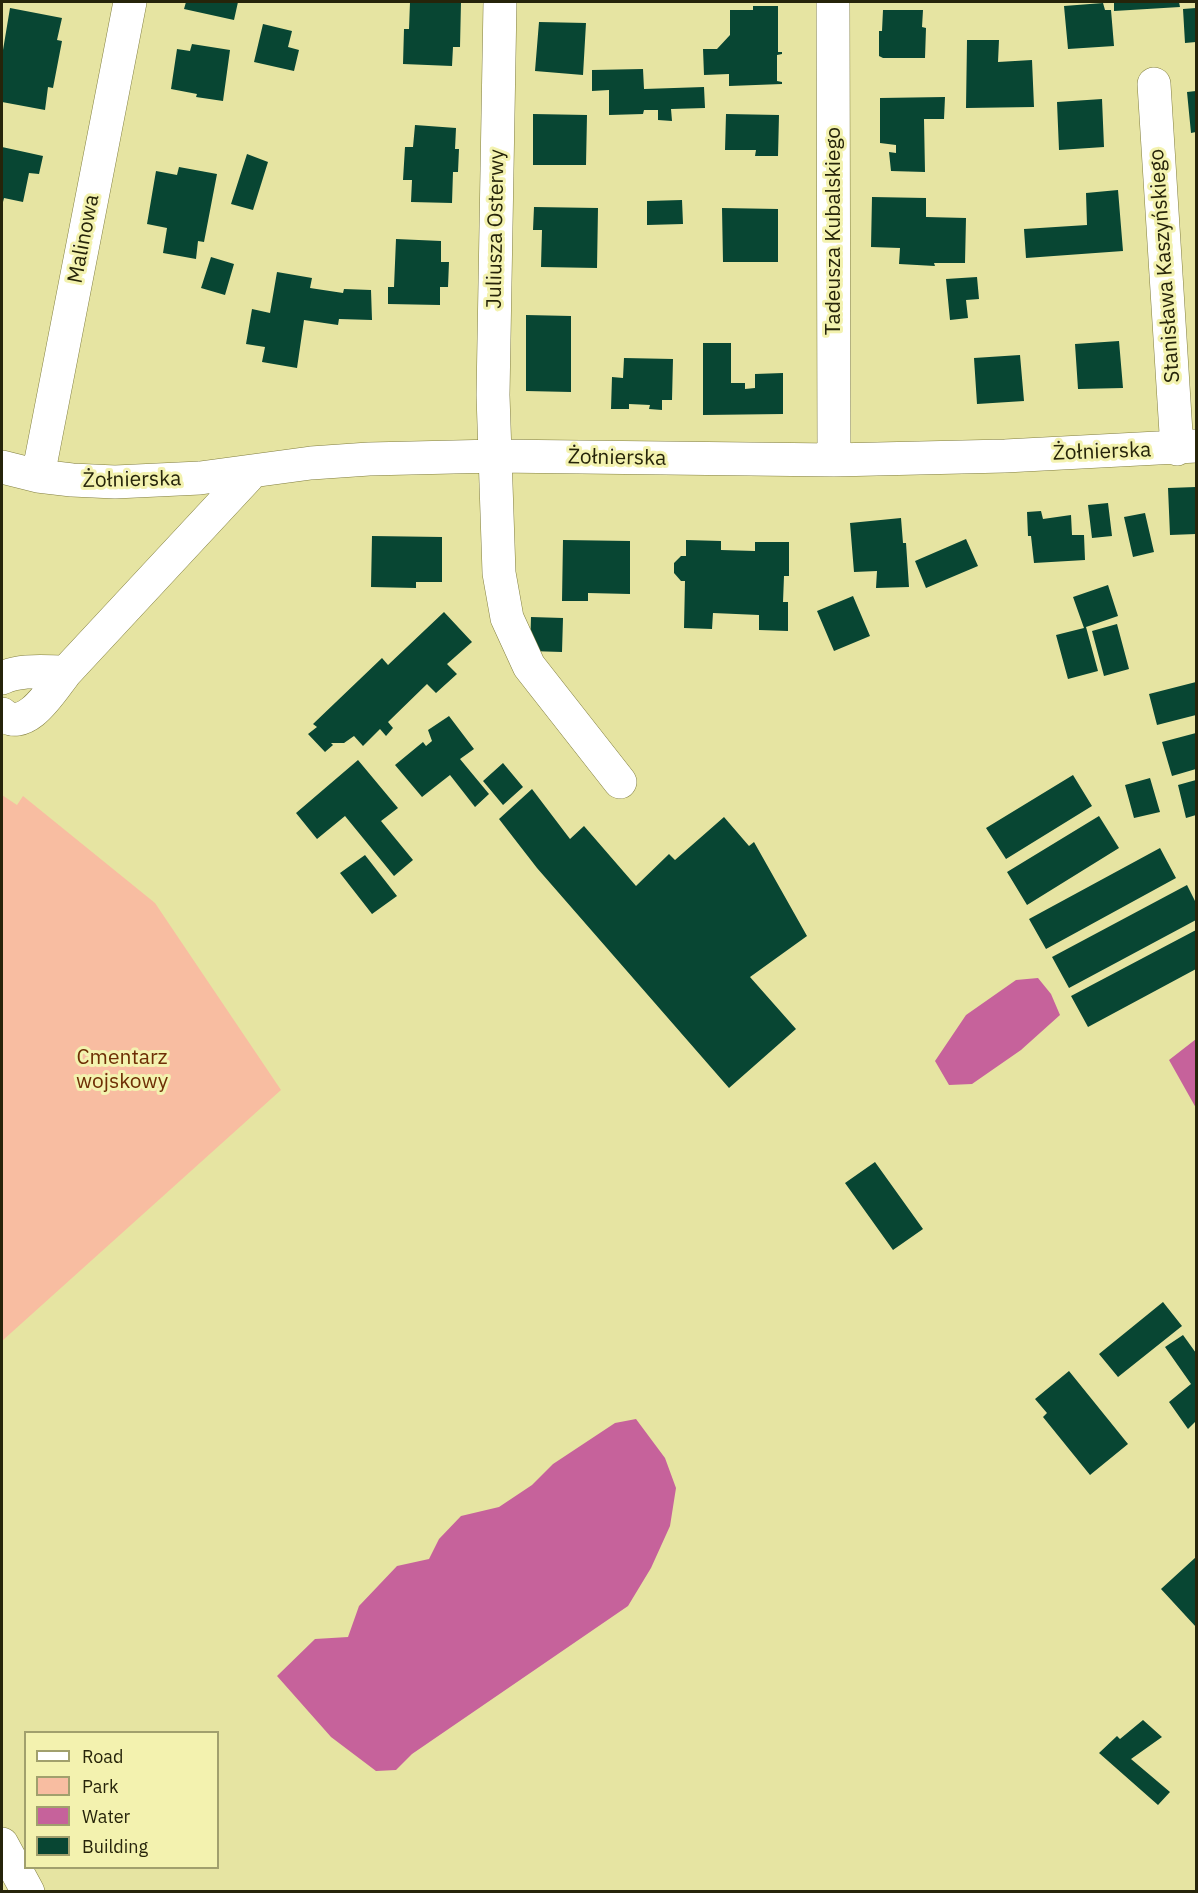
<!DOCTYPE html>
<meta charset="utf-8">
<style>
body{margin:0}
#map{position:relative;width:1198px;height:1893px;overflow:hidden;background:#e6e4a2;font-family:"IBM Plex Sans",sans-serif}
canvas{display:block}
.frame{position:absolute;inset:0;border:3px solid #26240a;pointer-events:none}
.legend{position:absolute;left:24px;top:1731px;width:195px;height:138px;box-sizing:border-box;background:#f3f2af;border:2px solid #a1a06d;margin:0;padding:8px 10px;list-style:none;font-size:18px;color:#26240a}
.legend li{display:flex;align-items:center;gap:12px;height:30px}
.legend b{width:30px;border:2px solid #a1a06d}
</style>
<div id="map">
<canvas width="1198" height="1893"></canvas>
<div class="frame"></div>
<ul class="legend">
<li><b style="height:8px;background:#fff"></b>Road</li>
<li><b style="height:16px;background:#f8bda1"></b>Park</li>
<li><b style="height:16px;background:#c6629b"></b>Water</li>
<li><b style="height:16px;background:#084633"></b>Building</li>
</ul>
</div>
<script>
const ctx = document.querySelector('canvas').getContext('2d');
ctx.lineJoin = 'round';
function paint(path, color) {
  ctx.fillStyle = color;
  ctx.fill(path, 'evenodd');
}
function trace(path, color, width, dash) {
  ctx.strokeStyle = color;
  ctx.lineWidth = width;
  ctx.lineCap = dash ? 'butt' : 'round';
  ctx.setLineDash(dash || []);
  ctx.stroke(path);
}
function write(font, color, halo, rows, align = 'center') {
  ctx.font = font + ' "IBM Plex Sans",sans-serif';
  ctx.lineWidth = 6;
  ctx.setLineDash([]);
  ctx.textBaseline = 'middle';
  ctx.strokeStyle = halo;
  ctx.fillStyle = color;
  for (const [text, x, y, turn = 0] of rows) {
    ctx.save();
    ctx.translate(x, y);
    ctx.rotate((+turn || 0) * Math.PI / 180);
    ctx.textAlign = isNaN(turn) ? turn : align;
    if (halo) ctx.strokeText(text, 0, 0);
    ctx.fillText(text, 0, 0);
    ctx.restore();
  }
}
paint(new Path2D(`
 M2 795 17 805 23 796 155 903 281 1090 2 1341Z`), '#f8bda1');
paint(new Path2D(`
 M1038 978 1051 994 1060 1015 1021 1050 972 1084 949 1085 935 1061 966 1015 1016 980Z
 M1196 1039V1108L1169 1060Z
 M636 1419 665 1458 676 1488 670 1526 651 1568 628 1606 412 1754 396 1770 376 1771 331 1737 277 1676 315 1639 348 1637 359 1606 397 1566 429 1559 439 1539 461 1516 499 1507 532 1485 553 1464 615 1423Z`), '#c6629b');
paint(new Path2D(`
 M186 2H238L234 20 184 9Z
 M410 2H461L460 47H453L452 66 403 64 404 29H409Z
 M1114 2H1179L1180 7 1114 11Z
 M1103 3 1105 10H1111L1114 46 1068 49 1064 6Z
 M753 6H778V52H782V54L777 55V81L782 82V84L729 86V74L704 75 703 49H717L730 35V10H753Z
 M10 8 62 18 57 40 62 41 53 88 48 87 45 110 2 102V56Z
 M1196 8V42L1185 43 1183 9Z
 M883 10H923L922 27 926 28 925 58H883L879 56V31H882Z
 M539 22 586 23 583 75 535 71Z
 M263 24 292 31 288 47 299 50 294 71 254 62Z
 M967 40H999L998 62 1032 60 1034 107 966 108Z
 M192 44 230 50 223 101 196 97 197 94 171 89 177 49 190 51Z
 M643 69 644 89 704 87 705 108 671 109 672 121 658 120V110H644L643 114 609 115V90L592 91V70Z
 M1196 91V132L1191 133 1187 92Z
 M945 97 944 119H924L925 172 891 171 889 152 896 153V145L880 143V98Z
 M1102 99 1104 147 1059 150 1057 102Z
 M533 114 587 115 586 165H533Z
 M726 114 779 115 778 156H755L756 150H725Z
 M415 125 456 128 455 149H459L458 172H453L452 203 411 202 412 180H403L405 147H413Z
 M2 147 43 156 39 174 29 173 23 202 4 198 2 206Z
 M247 154 268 162 253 210 231 204Z
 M179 167 217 174 204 242 198 241 196 259 163 253 167 228 147 224 156 171 177 175Z
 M1118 190 1123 251 1026 258 1024 229 1087 225 1086 193Z
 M872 197 926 198V217L966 218 965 263H934L935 266 899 264 900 248 871 247Z
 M682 200 683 224 647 225V201Z
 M534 207 598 208 597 268 541 267 542 230H533Z
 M722 208 778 209V262H723Z
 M396 239 441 241V262H449L448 287H440V305L388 304V287H394Z
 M211 257 234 264 225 295 201 288Z
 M277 272 312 278 310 288 343 293 344 289 371 290 372 320 339 319 338 325 304 320 297 368 262 362 265 347 246 344 252 309 270 313Z
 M977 277 979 299 966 300 968 318 950 320 946 279Z
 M526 315 571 316V392L526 391Z
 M1119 341 1123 388 1078 389 1075 344Z
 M703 343H731V383H745V389L755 388V374L783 373V414L703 415Z
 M1020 355 1024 401 977 404 974 358Z
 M624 358 673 359 672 400H662V410L649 409 650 405 629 404V409H611L612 377 623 378Z
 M1196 487V534L1170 535 1168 488Z
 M1108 503 1112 536 1092 538 1088 505Z
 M1041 511 1043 519 1071 515 1072 535H1084L1085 560 1034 563 1031 536H1028L1027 512Z
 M1145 513 1154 552 1133 557 1124 517Z
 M901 518 903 543H906L909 587 876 588 877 571 854 572 850 523Z
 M372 536 442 537V582H416V588L371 587Z
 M966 539 978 566 926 588 915 561Z
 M563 540 630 541V594L588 593V601H562Z
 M686 540 721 541V550L755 551V542H789V576H784L783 602H788V631L759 630V615L713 613 712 629 684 628 685 581H681L674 573V563L681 556H686Z
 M1108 585 1118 616 1086 627 1098 671 1068 679 1056 635 1084 628 1073 597Z
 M853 596 870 636 834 651 817 611Z
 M444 612 472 642 447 664 457 674 436 693 427 684 388 722 393 728 386 736 380 729 363 746 354 736 344 743H331L333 745 325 752 308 734 317 727 313 724 382 658 388 665Z
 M531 617 563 618 562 652 530 651Z
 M1117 624 1129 669 1104 676 1092 631Z
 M1196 682V715L1157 725 1149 694Z
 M449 716 474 749 460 759 489 794 475 807 450 775 422 797 395 765 423 742 426 746 432 741 428 730Z
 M1196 733V769L1172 776 1162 742Z
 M358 760 398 808 381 821 413 860 394 876 345 816 317 839 296 813Z
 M503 763 523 787 503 805 483 781Z
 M1073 775 1092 806 1006 859 986 828Z
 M1150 778 1160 812 1134 818 1125 785Z
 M1196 780V815L1186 818 1178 785Z
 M532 789 570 839 584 826 636 886 669 854 675 860 724 817 749 846 754 842 807 936 750 977 796 1029 729 1088 537 868 499 819Z
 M1099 816 1119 848 1027 905 1007 872Z
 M1160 848 1176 878 1046 949 1029 919Z
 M365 855 397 896 372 914 340 873Z
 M1187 885 1196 903V920L1069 988 1052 957Z
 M1196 930V969L1088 1027 1071 996Z
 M875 1162 923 1229 893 1250 845 1183Z
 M1163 1302 1182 1326 1118 1377 1099 1354Z
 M1183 1335 1196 1353V1421L1188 1429 1169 1402 1191 1384 1165 1347Z
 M1069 1371 1128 1444 1090 1475 1043 1417 1047 1413 1035 1399Z
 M1196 1557V1627L1161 1589Z
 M1143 1720 1162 1737 1131 1759 1170 1792 1158 1805 1099 1753 1117 1736 1120 1739Z`), '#084633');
const minor = new Path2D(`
 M500 2 493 395 499 573 507 618 529 666 620 782
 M833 2 834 460
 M1154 84 1177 449
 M2 467 38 476 72 480 115 482 200 478 311 463 369 459 496 456 834 460 1005 456 1196 446
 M38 476 130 2
 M2 678C21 669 44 672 66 672
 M2 714C26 735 53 688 66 672L252 472
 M2 1844 28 1892`);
trace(minor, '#817e3f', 34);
trace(minor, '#fff', 33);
write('21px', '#26240a', '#f3f2af', [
 ["Juliusza Osterwy",496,229,-89],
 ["Tadeusza Kubalskiego",834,231,-90],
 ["Malinowa",84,239,-79],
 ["Stanisława Kaszyńskiego",1165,266,-94],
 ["Żołnierska",1102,452,-2],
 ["Żołnierska",617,458,1],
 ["Żołnierska",132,480,-1]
]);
write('21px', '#6e2e05', '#f3f2af', [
 ["Cmentarz",122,1058],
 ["wojskowy",122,1082]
]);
</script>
